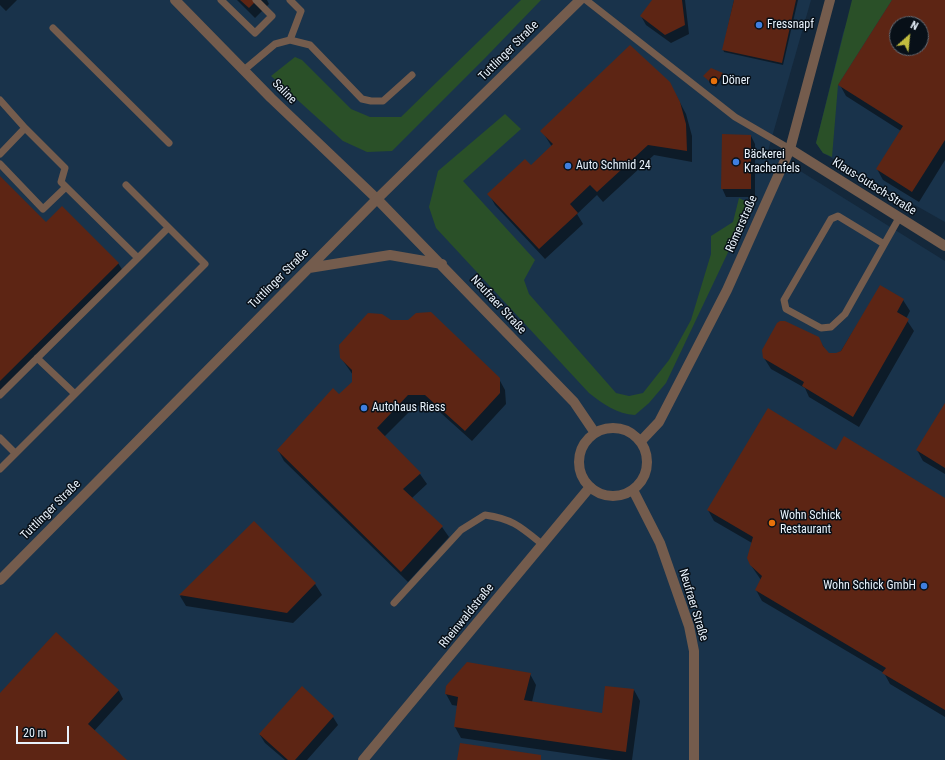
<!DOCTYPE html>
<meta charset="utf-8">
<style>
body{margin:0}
#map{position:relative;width:945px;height:760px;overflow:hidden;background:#14283b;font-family:"Roboto Condensed",sans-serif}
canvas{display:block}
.north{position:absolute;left:889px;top:16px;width:40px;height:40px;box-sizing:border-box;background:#081018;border:1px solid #626a73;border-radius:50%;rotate:27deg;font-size:11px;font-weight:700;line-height:16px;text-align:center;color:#e8f2fc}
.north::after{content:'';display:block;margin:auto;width:14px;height:18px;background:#c2bd3f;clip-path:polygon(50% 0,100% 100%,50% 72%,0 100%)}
.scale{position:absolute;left:16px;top:726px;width:53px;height:18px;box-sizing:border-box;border:2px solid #e8f2fc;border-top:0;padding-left:5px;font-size:12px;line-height:14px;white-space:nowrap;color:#e8f2fc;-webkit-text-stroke:3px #081018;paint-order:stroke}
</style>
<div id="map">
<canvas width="945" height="760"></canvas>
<div class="north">N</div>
<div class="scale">20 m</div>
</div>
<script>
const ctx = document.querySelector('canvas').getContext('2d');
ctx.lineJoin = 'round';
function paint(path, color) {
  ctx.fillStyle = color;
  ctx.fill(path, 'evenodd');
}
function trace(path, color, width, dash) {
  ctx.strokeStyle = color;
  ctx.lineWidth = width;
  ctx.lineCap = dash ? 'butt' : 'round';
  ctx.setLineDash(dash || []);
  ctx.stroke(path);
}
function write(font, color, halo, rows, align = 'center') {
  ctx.font = font + ' "Roboto Condensed",sans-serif';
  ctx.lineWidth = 3;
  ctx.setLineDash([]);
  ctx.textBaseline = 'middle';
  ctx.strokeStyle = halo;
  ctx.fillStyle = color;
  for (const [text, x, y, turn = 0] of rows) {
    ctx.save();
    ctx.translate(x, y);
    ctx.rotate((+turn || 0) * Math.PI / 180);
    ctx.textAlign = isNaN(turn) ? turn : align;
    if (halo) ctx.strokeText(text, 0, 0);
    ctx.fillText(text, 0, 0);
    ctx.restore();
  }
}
paint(new Path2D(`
 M0 0H811L768 151 945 261V760H0Z
 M855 0H945V222L823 153 816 143 843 33ZM897 24H921V48H897Z`), '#19334b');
paint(new Path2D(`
 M521 0H541L486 57 392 151 367 152 343 141 271 76 295 57 302 60 351 109 370 117H401Z
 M852 0H892L838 85 832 157 823 153 816 143Z
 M505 114 521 129 463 181 535 260 524 280 529 294 616 393 629 396 643 393 669 360 691 320 711 254V236L733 222 739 198 751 204 666 383 649 403 635 415C617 414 603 404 589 393L436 228 429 207 438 171Z`), '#2a5028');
paint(new Path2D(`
 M0 0H17L6 11 0 5Z
 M237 0H267L269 4 255 18Z
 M653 0H685L689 34 671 43 646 25 641 16Z
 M734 0H798L783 65 724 52 723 49Z
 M893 0H945V160L919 202 883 180 877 169 901 131 846 96 840 85ZM897 24H921V48H897Z
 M722 74 723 77 716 87 706 78Z
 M676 95 686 114 692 136V162L654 155 603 202 597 195 577 214 583 224 545 259 495 205 489 194 531 167 552 147 542 131Z
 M751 136 755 144V197H726L722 188Z
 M0 178 46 224 118 263 125 274 0 398Z
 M880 287 903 300 910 311 906 319 914 331 859 427 809 397 805 388 771 369 764 358 818 338 828 354H836L841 351Z
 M341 358 499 379 505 390 506 404 472 441 432 405 415 406 384 437 420 474 427 484 412 498 442 527 449 537 408 582 284 461 278 450 353 383V375Z
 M945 405V474L923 461 917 450Z
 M836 451 945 499V717L890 684 884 673 762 601 756 590 761 580 750 564 752 543 714 521 708 510Z
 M254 522 315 584 322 595 293 623 186 606 180 596Z
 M56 633 119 691 123 699 94 731 125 760H0V694Z
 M530 674 536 685 532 702 603 715 634 690 640 701 632 760H612L461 738 455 727 458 706 452 705 446 694Z
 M302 687 333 717 338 725 307 760H285L265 743 260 735Z`), '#0007');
paint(new Path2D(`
 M240 0H257L249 8Z
 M652 0H682L685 25 665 35 640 16Z
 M734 0H796L782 63 722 50Z
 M892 0H945V140L912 192 876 169 903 126 838 85ZM897 24H921V48H897Z
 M630 45 670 82 680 102 686 124 687 151 648 145 597 192 590 185 570 204 578 213 539 249 487 194 525 159 531 165 553 144 540 131Z
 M711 68 723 73 715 86 703 76Z
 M722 134 751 135V189H721Z
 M0 176 46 222 62 206 119 263 0 381Z
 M880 285 904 299 897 312 909 319 853 417 802 386 804 382 763 358 762 350 777 323 780 321H785L819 337 823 346 829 353H836L841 351Z
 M431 312 500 378V393L465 431 425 395H408L377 428 421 473 403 489 443 526 401 572 277 450 333 388 339 394 352 382V370L340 358 339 345 368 313 382 314 391 320H408L416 313Z
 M945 403V468L916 450Z
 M768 408 836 450 844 436 945 498V710L882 673 886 668 755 590 762 576 750 565 747 558 753 537 707 510Z
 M254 521 316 583 287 613 179 595Z
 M56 632 119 690 88 724 127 760H0V693Z
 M467 662 531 673 524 700 602 713 605 686 634 689 626 752 454 727 458 697 445 694 446 686Z
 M302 686 334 716 295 760H288L259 734Z
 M460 743 541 755V760H457Z`), '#5d2514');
trace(new Path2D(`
 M221 0 255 33 272 16 256 0
 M290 0 301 11 290 40
 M586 0 735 117 790 149
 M53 28 169 143
 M244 70 275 44 290 40 310 45 362 99 371 101H383L412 75
 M0 100 25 128
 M0 154 25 128 65 168 61 182 138 258 0 395
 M0 164 43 209 66 187
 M884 244 838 216 831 219 784 300 786 309 821 328 831 327 845 314 899 218
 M138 258 168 228
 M37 358 75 394
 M0 438 15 453
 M0 469 205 264 126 185
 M394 603 461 530 485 515C513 519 521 527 543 545`), '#745c4d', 7);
trace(new Path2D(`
 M175 0 271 98 377 199
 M790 149 945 246
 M363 760 590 487`), '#745c4d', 10);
trace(new Path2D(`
 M377 199 574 402 595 433
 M309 268 390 255 442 264
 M579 462a34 34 0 1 1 68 0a34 34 0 1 1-68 0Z
 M641 441 659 422 727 290 790 149 830 0
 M633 490 660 543 689 626 694 651V760
 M0 580 377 199 580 0`), '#745c4d', 10);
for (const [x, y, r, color] of [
 [759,25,4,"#3f7fe0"],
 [714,81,4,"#e8710a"],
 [736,162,4,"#3f7fe0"],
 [568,166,4,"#3f7fe0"],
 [364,408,4,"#3f7fe0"],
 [772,523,4,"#e8710a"],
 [924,586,4,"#3f7fe0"]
]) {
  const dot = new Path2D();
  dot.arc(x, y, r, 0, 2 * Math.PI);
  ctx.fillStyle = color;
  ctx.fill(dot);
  trace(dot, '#081018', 1.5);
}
write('12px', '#e8f2fc', '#081018', [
 ["Fressnapf",767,25],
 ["Döner",722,81],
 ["Bäckerei",744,155],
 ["Krachenfels",744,169],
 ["Auto Schmid 24",576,166],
 ["Autohaus Riess",372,408],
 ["Wohn Schick",780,516],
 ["Restaurant",780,530],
 ["Wohn Schick GmbH",916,586,"right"]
], 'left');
write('12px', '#e8f2fc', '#081018', [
 ["Tuttlinger Straße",509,51,-45],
 ["Saline",284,92,45],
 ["Klaus-Gutsch-Straße",874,187,32],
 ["Römerstraße",742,224,-66],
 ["Tuttlinger Straße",279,279,-45],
 ["Neufraer Straße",498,305,47],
 ["Tuttlinger Straße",51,510,-45],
 ["Neufraer Straße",693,605,73],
 ["Rheinwaldstraße",467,616,-51]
]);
</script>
